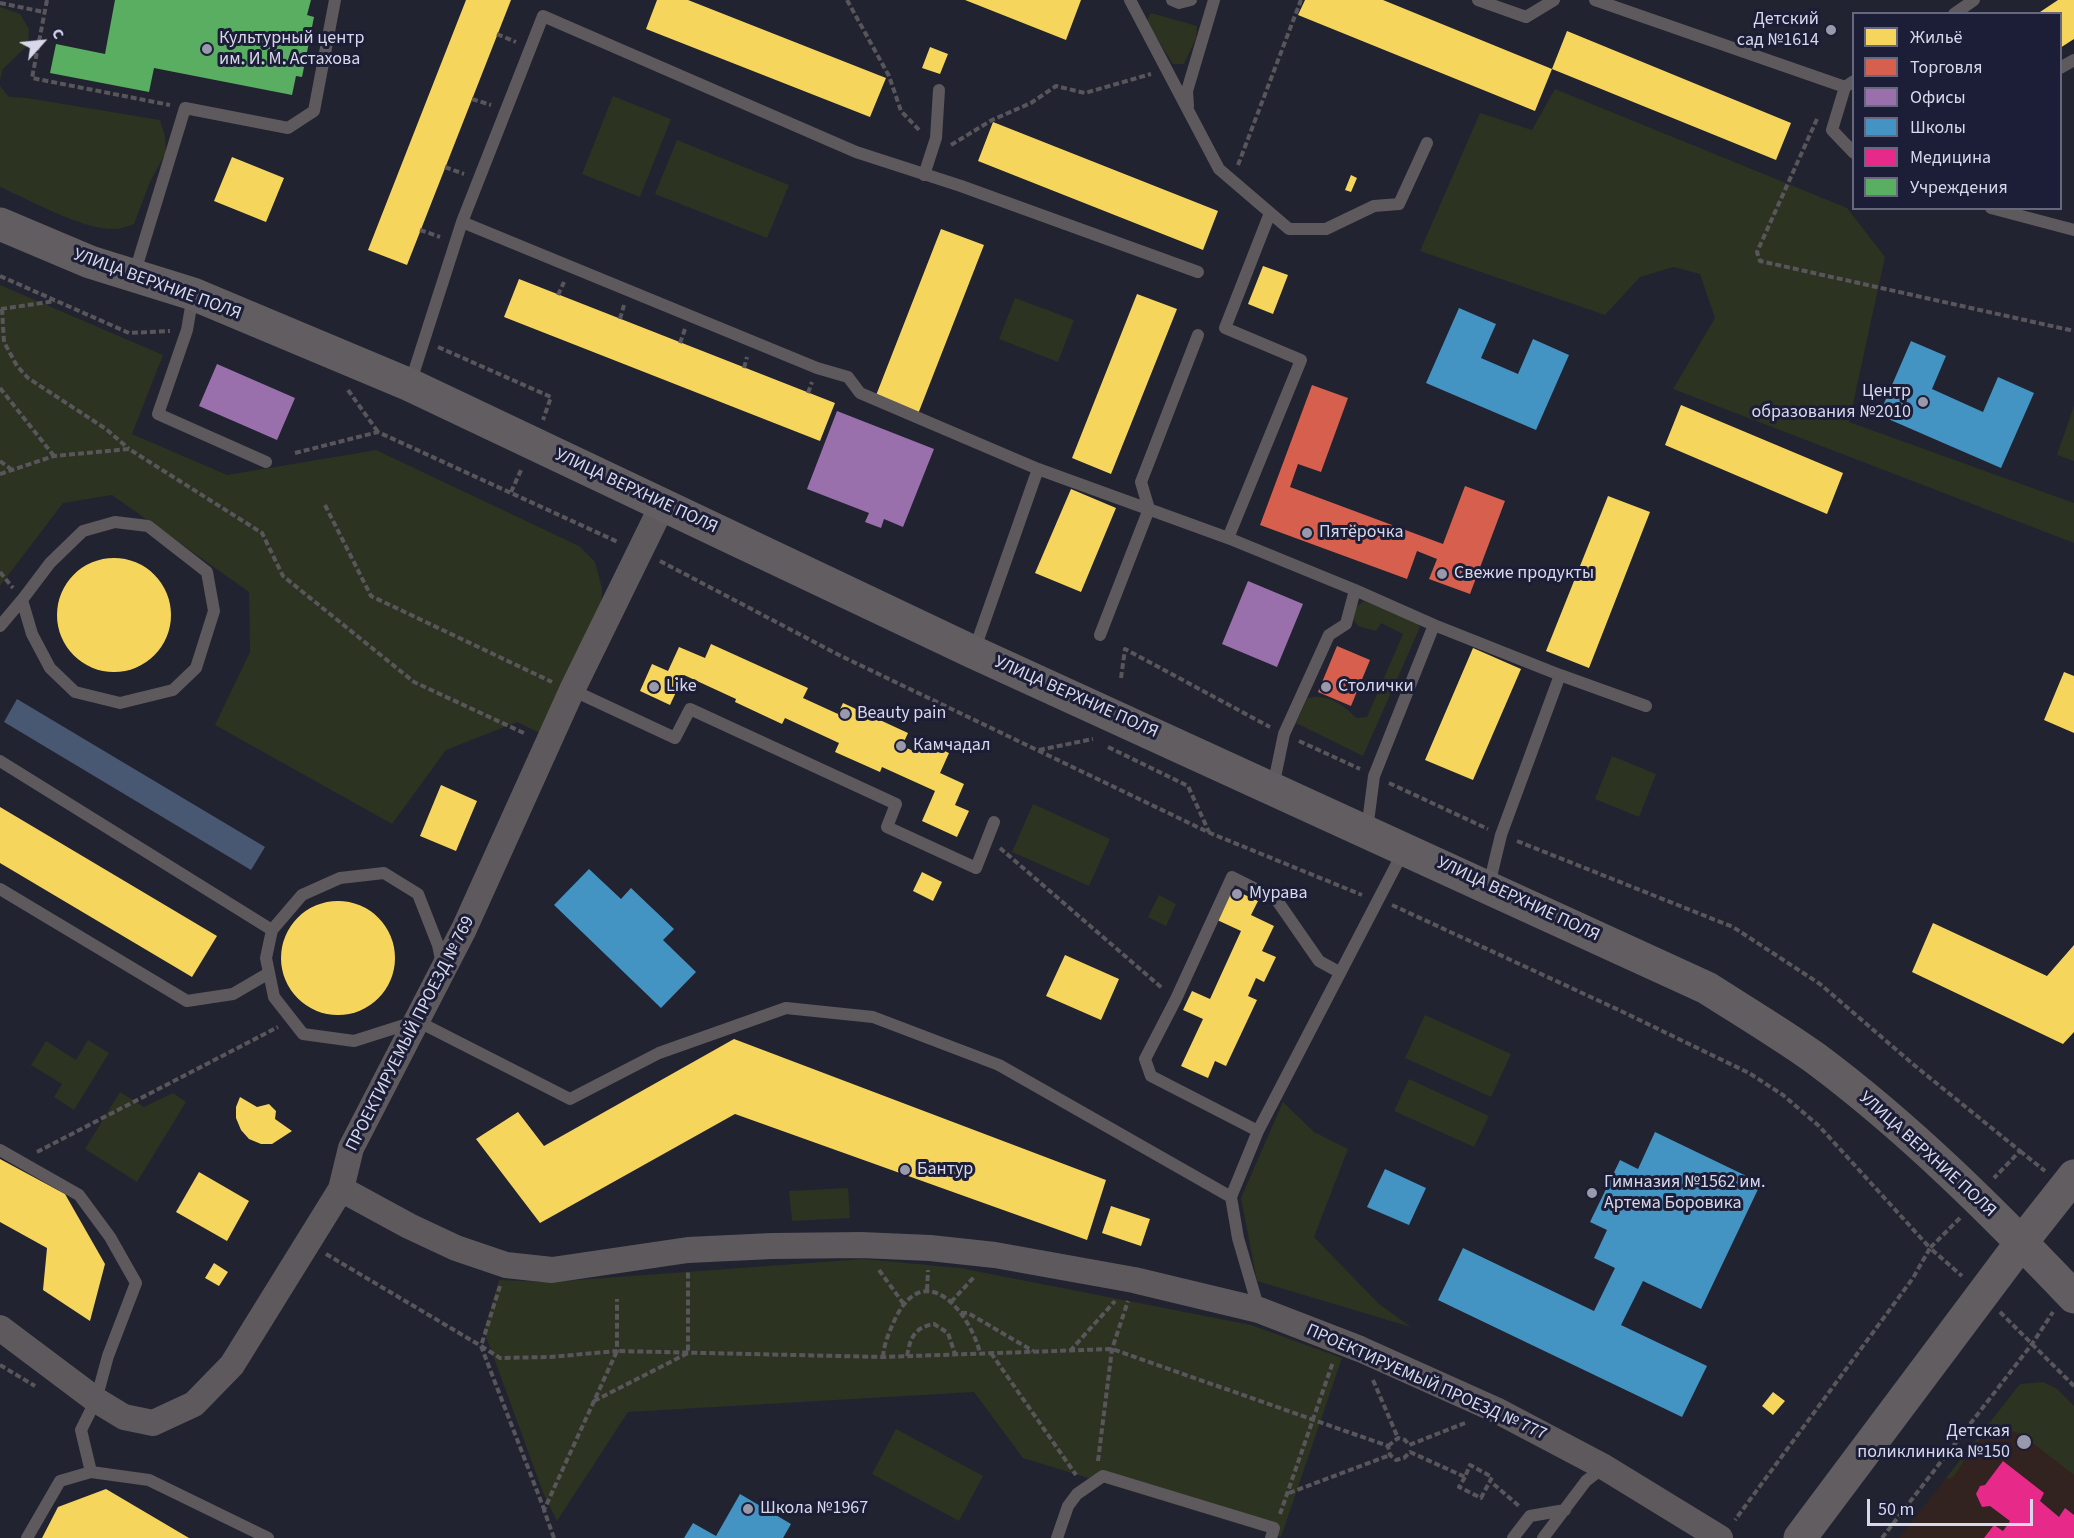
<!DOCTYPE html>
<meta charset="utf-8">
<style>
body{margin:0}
#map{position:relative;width:2074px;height:1538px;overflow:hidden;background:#222330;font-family:"Source Sans 3",sans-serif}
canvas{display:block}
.legend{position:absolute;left:1852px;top:12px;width:210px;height:198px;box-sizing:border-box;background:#1c1d36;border:2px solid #67687e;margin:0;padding:8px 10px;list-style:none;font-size:18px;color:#d7d9eb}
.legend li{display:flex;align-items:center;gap:12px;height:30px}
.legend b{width:30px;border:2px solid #67687e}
.north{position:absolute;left:12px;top:12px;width:60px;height:60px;-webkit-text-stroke:4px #1c1d36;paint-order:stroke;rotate:63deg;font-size:16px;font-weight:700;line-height:24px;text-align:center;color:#d7d9eb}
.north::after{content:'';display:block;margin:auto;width:21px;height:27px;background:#d7d9eb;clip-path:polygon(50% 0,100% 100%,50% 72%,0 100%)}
.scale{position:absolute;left:1867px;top:1499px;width:166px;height:27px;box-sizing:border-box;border:3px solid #d7d9eb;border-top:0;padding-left:8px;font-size:18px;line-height:21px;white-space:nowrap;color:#d7d9eb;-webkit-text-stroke:4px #1c1d36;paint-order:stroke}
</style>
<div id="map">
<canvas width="2074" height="1538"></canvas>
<ul class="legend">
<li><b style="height:16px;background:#f6d55c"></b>Жильё</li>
<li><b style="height:16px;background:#d6604d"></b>Торговля</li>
<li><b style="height:16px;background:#9970ab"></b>Офисы</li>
<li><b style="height:16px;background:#4393c3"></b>Школы</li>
<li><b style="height:16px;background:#e7298a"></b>Медицина</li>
<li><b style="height:16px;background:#5aae61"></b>Учреждения</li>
</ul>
<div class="north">С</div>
<div class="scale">50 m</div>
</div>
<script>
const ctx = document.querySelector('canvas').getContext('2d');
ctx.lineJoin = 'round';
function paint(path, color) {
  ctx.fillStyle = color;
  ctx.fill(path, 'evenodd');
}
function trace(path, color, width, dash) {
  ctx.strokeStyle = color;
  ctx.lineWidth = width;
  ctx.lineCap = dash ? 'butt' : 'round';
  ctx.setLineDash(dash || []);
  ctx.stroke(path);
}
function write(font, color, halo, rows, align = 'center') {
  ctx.font = font + ' "Source Sans 3",sans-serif';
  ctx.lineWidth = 6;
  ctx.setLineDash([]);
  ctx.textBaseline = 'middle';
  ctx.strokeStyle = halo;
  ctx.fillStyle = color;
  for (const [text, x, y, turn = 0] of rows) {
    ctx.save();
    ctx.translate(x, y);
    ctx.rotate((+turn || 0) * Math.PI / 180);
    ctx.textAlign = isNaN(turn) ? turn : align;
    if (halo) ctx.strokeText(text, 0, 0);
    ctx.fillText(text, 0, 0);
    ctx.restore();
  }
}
paint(new Path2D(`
 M2043 1382 2056 1388 2074 1406V1538H1899L2020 1384Z`), '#322220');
paint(new Path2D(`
 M0 7 20 14 29 29 28 45 3 69 0 80Z
 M1151 13 1197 26 1196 38 1184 64H1173L1148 24V18Z
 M0 86 9 97 27 98 160 120 165 136 166 152 150 182 134 224C128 226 121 229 116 229 84 231 30 200 0 187Z
 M1555 89 1847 208 1885 257 1849 422 2074 503V543L1673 389 1715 318 1700 274 1673 267 1640 277 1605 315 1420 251 1480 113 1532 130Z
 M613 96 671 119 640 197 582 174Z
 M677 140 789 185 767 238 655 194Z
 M0 285 163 355 132 434 227 475 376 450 579 546 595 562 602 588 601 617 544 735 517 722 446 750 392 824 215 725 250 652 249 592 112 495 63 503 0 586Z
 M1015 298 1074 320 1058 362 999 339Z
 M2074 406V461L2057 455Z
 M1364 601 1416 622 1420 627 1363 756 1296 723 1307 699C1325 692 1344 705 1356 718L1367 717 1403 634 1381 623 1376 631 1358 626 1353 619 1356 607Z
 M1612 756 1656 774 1639 817 1595 799Z
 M1033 804 1110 839 1089 886 1012 852Z
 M1159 895 1176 904 1166 926 1148 917Z
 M1425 1015 1511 1054 1491 1097 1405 1058Z
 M88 1040 109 1053 74 1110 54 1097 62 1084 31 1065 46 1041 76 1060Z
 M1409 1079 1489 1116 1474 1147 1394 1111Z
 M120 1092 144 1107 173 1093 186 1102 137 1182 85 1149Z
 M1283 1102 1314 1132 1348 1149 1314 1237 1379 1304 1411 1327 1257 1281 1241 1198Z
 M848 1188 850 1218 792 1221 789 1191Z
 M863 1259 960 1268 1251 1325 1342 1358 1281 1537 1023 1458 974 1392 628 1412 557 1521 544 1495 484 1331 499 1280 550 1282Z
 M2043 1382 2056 1388 2074 1406V1475L2021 1434C2009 1428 1991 1431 1980 1440 1970 1449 1962 1465 1954 1476L1950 1479 1946 1478 2020 1384Z
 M896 1429 983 1476 959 1521 872 1474Z`), '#2c3320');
paint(new Path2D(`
 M17 699 265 847 251 870 4 722Z`), '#495872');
paint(new Path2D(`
 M466 0H511L407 265 368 250Z
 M657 0H688L886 78 870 117 646 29Z
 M965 0H1081L1066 40Z
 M1305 0H1383L1552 69 1535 111 1298 15Z
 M2058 0H2074V39L2060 48V14H2037Z
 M1567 31 1791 123 1776 160 1552 69Z
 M930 47 948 54 940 74 922 68Z
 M993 122 1218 211 1203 250 978 161Z
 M232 157 284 178 266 222 214 201Z
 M1351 175 1357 178 1351 192 1345 190Z
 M941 229 984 245 918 414 875 398Z
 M1263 266 1288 275 1273 314 1248 304Z
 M519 279 835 403 820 441 504 317Z
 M1137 294 1177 309 1111 474 1072 458Z
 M1681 405 1843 473 1827 514 1665 445Z
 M1071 489 1116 508 1081 592 1035 573Z
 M1608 496 1650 512 1589 668 1546 651Z
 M57 615a57 57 0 1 1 114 0a57 57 0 1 1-114 0Z
 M711 644 808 688 803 698 838 714 843 703 908 733 902 746 918 753 923 741 949 753 940 773 964 784 955 805 969 811 957 837 922 821 935 791 882 767 880 772 835 752 839 743 785 718 782 724 735 702 736 699 684 675 670 705 640 691 652 664 668 671 679 647 705 658Z
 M1473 648 1521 669 1473 780 1425 760Z
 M2064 672 2074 676V733L2044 720Z
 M441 785 477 801 456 851 420 836Z
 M0 807 217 936 192 977 0 863Z
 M922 872 942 882 933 901 913 891Z
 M1230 888 1258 901 1251 915 1274 926 1262 951 1276 957 1264 982 1256 978 1248 996 1257 1000 1226 1066 1215 1061 1208 1078 1181 1066 1203 1019 1183 1010 1192 991 1210 999 1241 931 1215 919Z
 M281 958a57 57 0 1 1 114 0a57 57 0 1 1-114 0Z
 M1933 923 2047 976 2074 945V1032L2063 1044 1912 972Z
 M1065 955 1119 979 1101 1020 1046 996Z
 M734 1039 1106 1180 1087 1240 735 1114 540 1223 476 1139 518 1112 544 1146Z
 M240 1097 257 1107 269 1104 276 1111 275 1119 292 1131 272 1144H261L249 1139 241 1130 236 1118V1107Z
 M0 1159 65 1194 105 1264 90 1321 43 1290 47 1248 0 1222Z
 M199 1172 249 1201 227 1241 176 1212Z
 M1111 1206 1150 1219 1141 1246 1102 1233Z
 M214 1263 228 1272 219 1286 205 1278Z
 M1773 1392 1785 1401 1773 1415 1762 1406Z
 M106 1489 189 1538H42L58 1507Z`), '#f6d55c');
paint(new Path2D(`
 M1312 385 1348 398 1321 472 1298 464 1290 487 1443 544 1465 486 1505 501 1470 594 1429 579 1437 559 1417 551 1407 579 1260 525Z
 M1337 646 1370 660 1351 706 1318 692Z`), '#d6604d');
paint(new Path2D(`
 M217 364 295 398 277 440 199 406Z
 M837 411 934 449 903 527 884 519 881 528 865 522 869 513 807 489Z
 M1248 581 1303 604 1277 667 1222 644Z`), '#9970ab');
paint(new Path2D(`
 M1459 308 1496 324 1481 358 1518 374 1533 339 1569 355 1536 430 1426 383Z
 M1911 341 1946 356 1932 389 1983 412 1998 377 2034 393 2001 468 1879 415Z
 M589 869 621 899 631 888 674 929 663 940 696 972 661 1008 554 905Z
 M1655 1132 1761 1183 1701 1309 1643 1281 1621 1325 1707 1366 1682 1417 1438 1300 1463 1248 1594 1311 1615 1268 1594 1258 1607 1230 1590 1222 1620 1160 1638 1169Z
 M1385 1169 1426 1188 1409 1225 1367 1207Z
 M740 1494 791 1524 783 1538H684L693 1523 716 1536Z`), '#4393c3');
paint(new Path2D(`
 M2003 1461 2044 1493 2040 1501 2059 1517 2065 1508 2074 1515V1538H1984L1994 1525 2003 1531 2010 1521 1990 1506 1982 1507 1976 1494 1980 1486 1985 1485Z`), '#e7298a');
paint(new Path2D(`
 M115 0H311L307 15 314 17 302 77 296 76 292 95 154 68 149 92 50 73 56 44 105 54Z`), '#5aae61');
trace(new Path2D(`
 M47 0 32 78 170 105
 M847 0 889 76 901 111 920 131
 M0 3 44 12
 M497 34 516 42
 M472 99 491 105
 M1817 119 1757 252 1760 261 2074 331
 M951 145 992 120 1031 103 1056 86 1085 93 1151 74
 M1238 165 1301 0
 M445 167 464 174
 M420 230 440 237
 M0 276 129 333 170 331
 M558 295 564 282
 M1 309 55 301
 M2 309 4 342 17 366 28 378 106 429 129 449
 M620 319 624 305
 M680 343 685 329
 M438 347 551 397 543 420
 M744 368 747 357
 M0 388 54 456
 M348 390 378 432
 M808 393 812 382
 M295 453 378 432 618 542
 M0 461 11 469
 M0 474 54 456 129 449 262 533 283 576 414 682 526 734
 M511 492 522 468
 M325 505 371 596 552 682
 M660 561 839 655 1210 833 1362 895
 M0 572 13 588
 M1121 678 1125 649 1270 727
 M1299 741 1360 769
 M1108 747 1188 786 1209 832
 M1039 750 1093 739
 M1389 783 1488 829
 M1517 841 1733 927 1820 984 1914 1065 2020 1151 1994 1178
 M1000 848 1162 988
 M1392 905 1621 1011 1749 1073 1783 1095 1819 1126 1930 1248 1913 1278 1735 1520
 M2020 1151 2045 1171
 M37 1152 278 1027
 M1960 1218 1930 1248 1962 1276
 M326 1254 481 1346 544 1509
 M879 1270 903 1303
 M500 1286 481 1346 500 1358 550 1357 617 1351V1299
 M927 1290 928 1270
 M951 1302 975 1276
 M2000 1312 2074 1386
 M961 1313H968L1033 1351
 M1070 1351 1115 1301
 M991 1353 1076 1475
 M907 1356C910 1338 915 1327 934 1324L948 1333 955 1354
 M883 1357C884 1343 890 1330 896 1317 926 1258 970 1313 980 1353
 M0 1365 35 1386
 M1373 1380 1398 1438
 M594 1401 688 1353V1272
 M1388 1446 1398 1438 1405 1440 1409 1445 1465 1423
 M1098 1461 1112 1349 1128 1301
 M1465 1477 1459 1487 1481 1498 1490 1481
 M1289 1493 1390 1455
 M1280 1514 1333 1362
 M554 1538 544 1510 617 1351 883 1357 1112 1349 1388 1446 1390 1455 1396 1460 1404 1458 1410 1452 1465 1477 1470 1465 1492 1477 1490 1481 1519 1506
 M1882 1538 2032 1344 2053 1312`), '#58565b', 4, [6, 3]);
trace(new Path2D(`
 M1130 0 1219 169 1289 229H1326L1374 206 1399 204 1427 143
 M1172 0 1179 3 1191 0
 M1478 0 1526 17 1554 0
 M1595 0 1845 87
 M1954 14 1974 0
 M2060 68 2074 60
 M1854 81 1845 87 1832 130 1854 153
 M1188 106 1187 91 1214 0
 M924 175 936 138 939 90
 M1991 208 2074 230
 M1270 213 1225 328 1301 360 1228 538 1355 590 1346 624 1329 635 1284 734 1273 787
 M462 222 817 368 848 377 860 393 1038 469 974 651
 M134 275 185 108 288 128 314 111 335 0
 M193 295 187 330 158 414 266 462
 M410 384 462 222 543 16 856 152 961 186 1198 272
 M1038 469 1228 538
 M1355 590 1434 625 1374 776 1367 830
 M1434 625 1560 675 1501 835 1489 885
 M0 626 22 600 50 563 83 531 115 522 148 526 207 572 214 611 196 668 173 690 120 703 75 692 50 668 32 634 22 600
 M1100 635 1149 509 1141 482 1198 335
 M1560 675 1646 706
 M572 690 675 738 690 709 896 804 887 827 976 868 994 822
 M0 761 272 930
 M0 889 187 1001 233 994 269 973
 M442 964 438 945 418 894 384 873 340 878 302 895 272 930 266 958 274 997 303 1034 354 1041 417 1021 570 1099 659 1053 786 1008 873 1017 999 1065 1231 1197
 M1258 1131 1151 1076 1145 1059 1176 999 1232 877 1276 899 1319 961 1339 972
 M0 1150 79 1195 110 1237 136 1283 108 1356 96 1400 81 1430 91 1472 149 1480 268 1538
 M1259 1310 1238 1238 1231 1197 1258 1131 1403 852
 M27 1538 60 1481 91 1472
 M1057 1538 1068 1506 1077 1494 1103 1476 1274 1528 1271 1538
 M1513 1538 1530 1516 1565 1510
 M1543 1538 1586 1481 1604 1467`), '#5e595c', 12);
trace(new Path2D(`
 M341 1189 409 1226 456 1248 506 1265 552 1270 688 1250 772 1246 861 1245 930 1248 995 1255 1134 1280 1259 1310 1360 1349 1496 1410 1604 1467 1720 1538
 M0 1328 96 1400 124 1417 153 1423 194 1404 232 1365 341 1189 351 1148 464 929 572 690 663 504`), '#5e595c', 26);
trace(new Path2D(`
 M0 224 90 262 193 294 410 385 973 652 1707 988C1743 1011 1780 1033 1815 1058 1909 1128 1993 1212 2074 1297
 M1800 1538 2021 1243 2074 1176`), '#625d60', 33);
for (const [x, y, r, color] of [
 [1831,30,6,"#9899aa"],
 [207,49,6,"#9899aa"],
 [1923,402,6,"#9899aa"],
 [1307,533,6,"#9899aa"],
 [1442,574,6,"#9899aa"],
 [654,687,6,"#9899aa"],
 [1326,687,6,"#9899aa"],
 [845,714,6,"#9899aa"],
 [901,746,6,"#9899aa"],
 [1237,894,6,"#9899aa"],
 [905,1170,6,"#9899aa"],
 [1592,1193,6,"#9899aa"],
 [2024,1442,8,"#9899aa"],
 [748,1509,6,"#9899aa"]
]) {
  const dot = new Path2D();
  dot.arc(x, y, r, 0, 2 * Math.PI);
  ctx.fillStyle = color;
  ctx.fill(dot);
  trace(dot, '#1c1d36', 2);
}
write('18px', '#d7d9eb', '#1c1d36', [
 ["Детский",1819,20,"right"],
 ["сад №1614",1819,41,"right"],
 ["Культурный центр",219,39],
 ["им. И. М. Астахова",219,60],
 ["Центр",1911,392,"right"],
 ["образования №2010",1911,413,"right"],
 ["Пятёрочка",1319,533],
 ["Свежие продукты",1454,574],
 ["Like",666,687],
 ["Столички",1338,687],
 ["Beauty pain",857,714],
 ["Камчадал",913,746],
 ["Мурава",1249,894],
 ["Бантур",917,1170],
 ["Гимназия №1562 им.",1604,1183],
 ["Артема Боровика",1604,1204],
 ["Детская",2010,1432,"right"],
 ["поликлиника №150",2010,1453,"right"],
 ["Школа №1967",760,1509]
], 'left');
write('18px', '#d7d9eb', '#1c1d36', [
 ["УЛИЦА ВЕРХНИЕ ПОЛЯ",157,285,20],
 ["УЛИЦА ВЕРХНИЕ ПОЛЯ",636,492,25],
 ["УЛИЦА ВЕРХНИЕ ПОЛЯ",1076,698,24],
 ["УЛИЦА ВЕРХНИЕ ПОЛЯ",1518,900,25],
 ["ПРОЕКТИРУЕМЫЙ ПРОЕЗД № 769",411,1034,-63],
 ["УЛИЦА ВЕРХНИЕ ПОЛЯ",1927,1155,42],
 ["ПРОЕКТИРУЕМЫЙ ПРОЕЗД № 777",1426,1383,24]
]);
</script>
